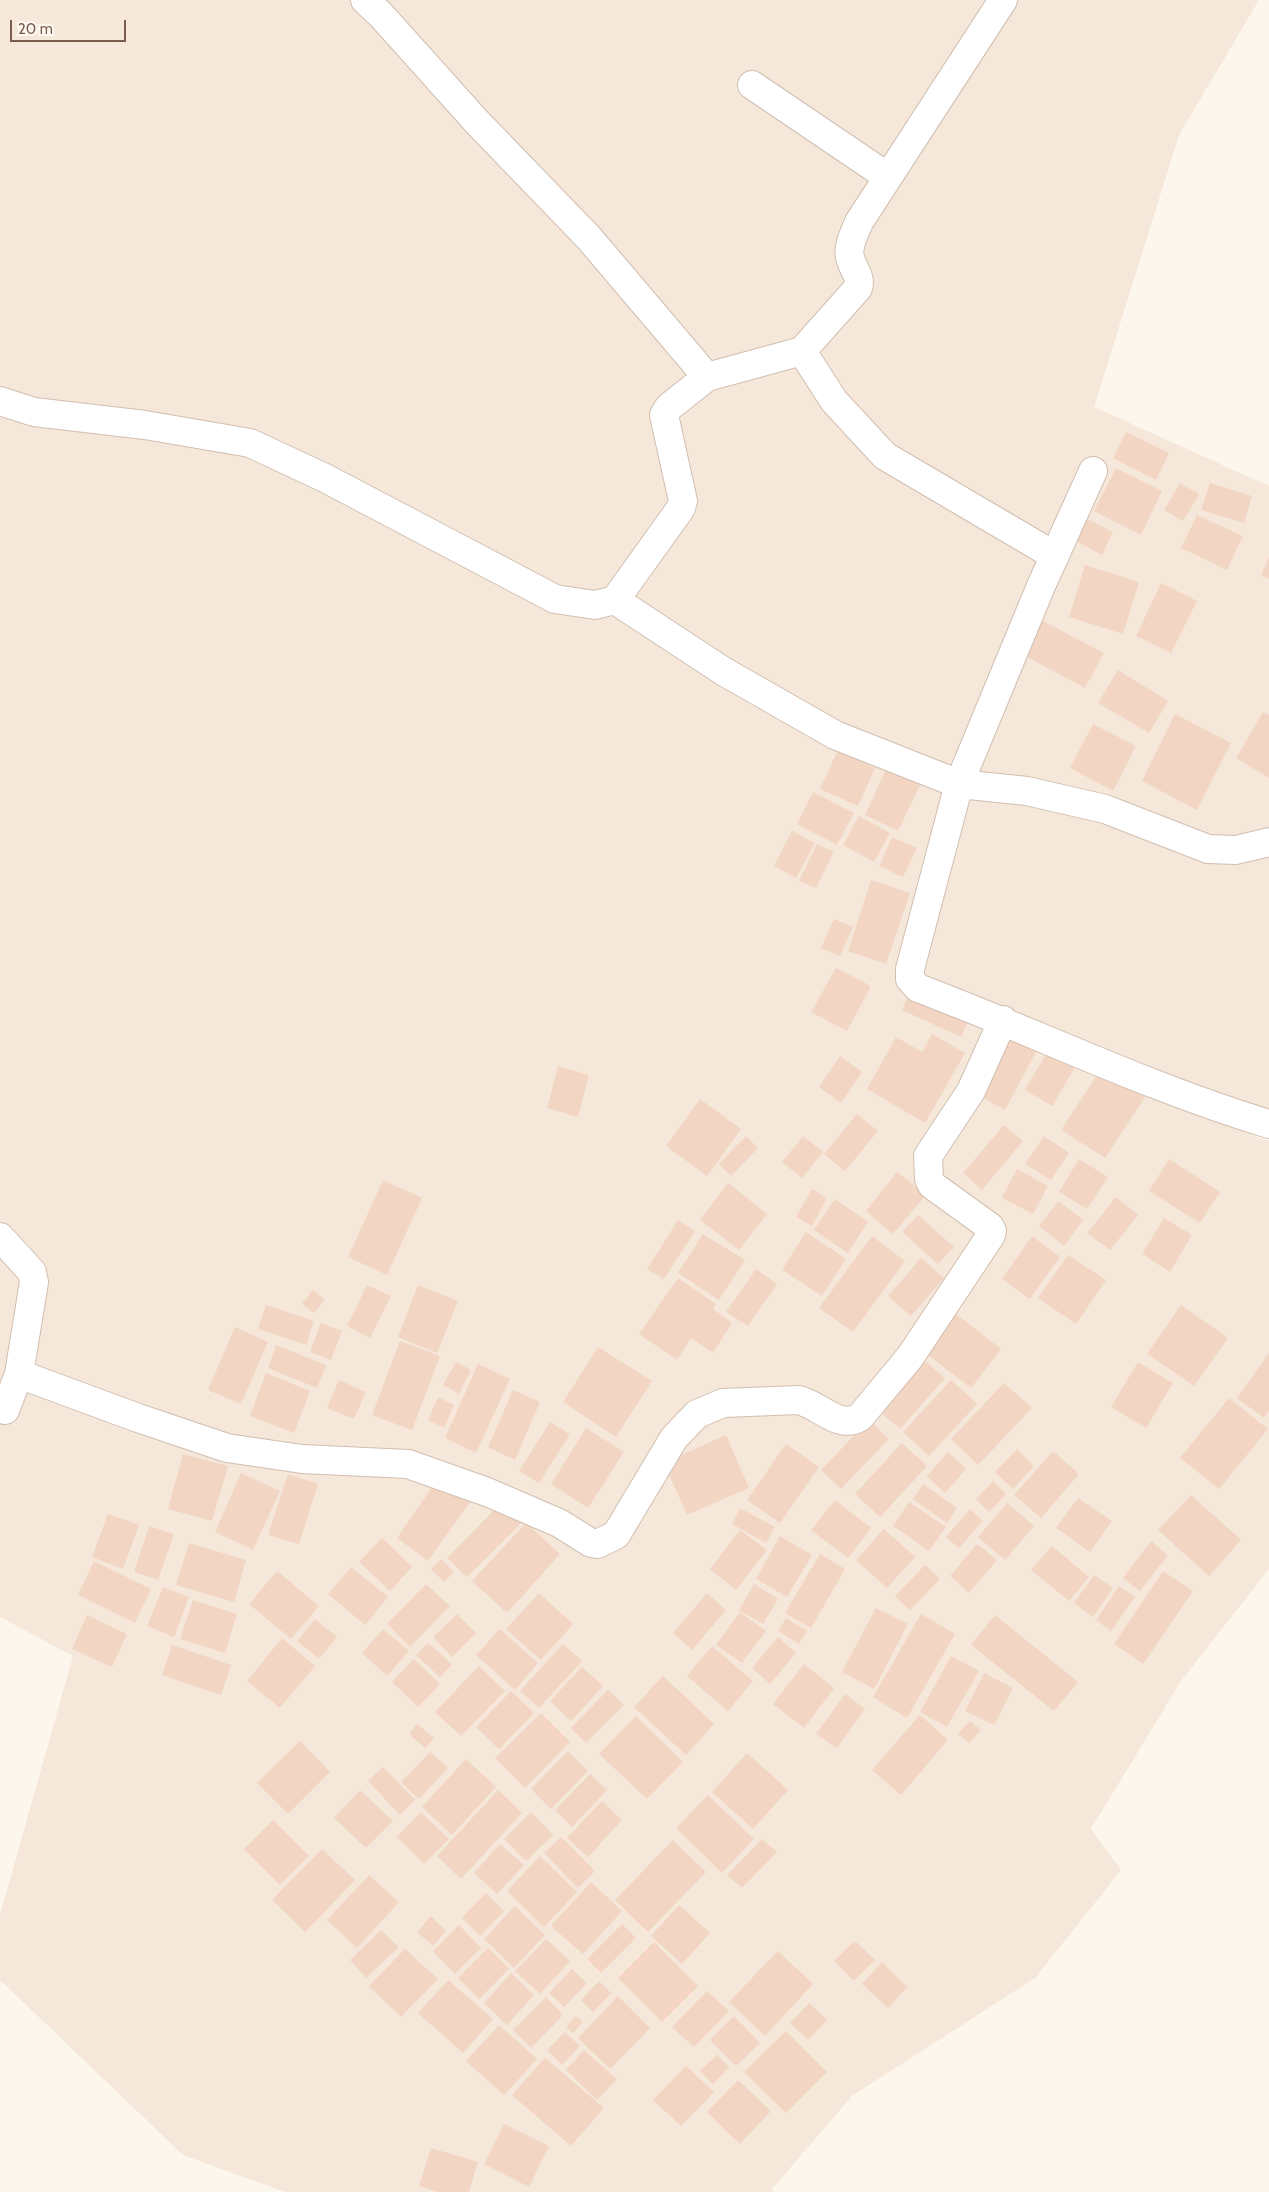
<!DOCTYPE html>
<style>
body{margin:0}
#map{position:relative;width:1269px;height:2192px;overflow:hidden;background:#fdf6ec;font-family:Cabin,sans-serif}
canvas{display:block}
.scale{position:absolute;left:10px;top:20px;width:116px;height:22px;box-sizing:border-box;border:2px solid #7a5c4d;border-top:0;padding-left:6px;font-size:15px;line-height:18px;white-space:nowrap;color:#7a5c4d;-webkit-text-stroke:4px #fffaf3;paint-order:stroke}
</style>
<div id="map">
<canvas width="1269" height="2192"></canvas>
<div class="scale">20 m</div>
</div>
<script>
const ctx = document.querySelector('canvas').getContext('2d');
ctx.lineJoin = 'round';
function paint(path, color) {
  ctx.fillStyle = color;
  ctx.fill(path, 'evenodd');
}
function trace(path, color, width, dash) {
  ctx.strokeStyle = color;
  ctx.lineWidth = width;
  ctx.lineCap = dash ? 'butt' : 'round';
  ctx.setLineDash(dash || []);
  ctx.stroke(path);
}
paint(new Path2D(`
 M0 0H1259L1179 135 1094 407 1269 486V1109L1253 1136 1269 1141V1569L1181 1681 1091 1829 1121 1870 1035 1978 852 2096 772 2189 774 2192H285L183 2155 0 1980V1915L73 1656 0 1617Z`), '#f5e8da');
paint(new Path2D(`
 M1126 432 1169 453 1156 480 1113 458Z
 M1116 468 1162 491 1141 535 1094 511Z
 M1180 483 1199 494 1183 521 1164 510Z
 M1210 483 1252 496 1244 523 1201 510Z
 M1197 515 1243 536 1227 570 1181 548Z
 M1087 519 1113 532 1102 555 1076 541Z
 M1269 557V579L1261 575Z
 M1085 565 1139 582 1123 634 1069 617Z
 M1161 583 1197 601 1171 653 1136 636Z
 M1043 621 1104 653 1085 688 1025 656Z
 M1118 670 1168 701 1149 733 1098 703Z
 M1263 712 1269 715V778L1236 758Z
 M1175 714 1231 743 1197 810 1142 781Z
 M1093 724 1136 746 1113 791 1070 768Z
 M838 750 875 768 858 806 820 789Z
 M887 767 921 783 898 831 865 815Z
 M813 792 854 813 837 845 797 824Z
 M859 816 890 833 874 862 843 845Z
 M792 831 815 843 796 878 774 866Z
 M892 837 917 848 903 877 879 866Z
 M817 844 834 852 816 888 799 881Z
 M871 880 910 893 886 964 848 951Z
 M834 919 853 927 840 956 821 948Z
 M836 968 871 986 847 1031 811 1012Z
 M912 988 971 1016 961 1037 902 1010Z
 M1007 1028 1040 1044 1005 1110 974 1093Z
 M932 1034 965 1053 925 1123 867 1089 896 1037 922 1052Z
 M1053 1042 1080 1059 1052 1106 1025 1090Z
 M840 1056 862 1072 841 1103 819 1087Z
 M558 1066 589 1075 578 1117 547 1108Z
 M1103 1066 1147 1094 1105 1158 1061 1130Z
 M700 1099 741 1129 707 1176 666 1146Z
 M857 1114 878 1131 845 1171 824 1154Z
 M1004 1125 1023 1141 982 1190 963 1173Z
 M746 1136 758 1148 731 1176 719 1164Z
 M803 1136 823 1152 802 1178 782 1162Z
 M1044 1136 1069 1153 1051 1180 1025 1164Z
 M1079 1159 1108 1177 1087 1209 1059 1192Z
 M1169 1159 1220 1192 1200 1223 1149 1191Z
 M1017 1169 1048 1186 1033 1214 1002 1198Z
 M897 1172 926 1195 893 1234 866 1211Z
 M383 1180 422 1198 387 1275 348 1257Z
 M728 1183 767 1214 739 1250 700 1220Z
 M812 1189 827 1198 812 1226 796 1217Z
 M1116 1197 1138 1215 1110 1250 1087 1233Z
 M835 1199 868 1222 848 1253 814 1230Z
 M1058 1201 1083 1220 1064 1246 1039 1226Z
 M918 1215 954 1247 938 1264 902 1232Z
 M1164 1218 1192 1235 1170 1272 1142 1254Z
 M678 1220 695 1231 664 1279 647 1269Z
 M806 1232 846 1259 822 1296 782 1270Z
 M703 1234 745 1260 719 1300 678 1273Z
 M872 1236 905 1261 853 1332 819 1308Z
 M1032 1236 1060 1257 1030 1299 1002 1279Z
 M1068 1255 1106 1280 1076 1324 1038 1298Z
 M921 1258 944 1278 911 1316 888 1296Z
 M756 1269 777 1284 748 1326 726 1312Z
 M678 1278 716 1304 713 1309 732 1323 713 1353 691 1338 677 1360 639 1334Z
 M367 1285 391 1296 370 1338 347 1326Z
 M418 1285 458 1301 437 1353 398 1337Z
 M313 1290 325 1300 314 1313 302 1304Z
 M266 1305 314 1321 306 1345 258 1329Z
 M1181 1305 1228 1338 1194 1386 1147 1354Z
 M950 1309 1001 1349 971 1388 920 1349Z
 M321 1323 342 1331 331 1360 310 1352Z
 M235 1327 268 1342 241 1404 208 1390Z
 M400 1341 440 1356 412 1430 372 1415Z
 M276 1345 326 1365 317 1388 268 1368Z
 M598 1347 652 1381 616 1437 563 1402Z
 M1269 1353V1411L1264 1418 1237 1398Z
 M920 1357 945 1378 900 1429 876 1408Z
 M456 1362 471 1370 459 1394 443 1385Z
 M1138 1362 1173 1383 1146 1428 1111 1407Z
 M478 1364 510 1379 476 1453 445 1438Z
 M266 1373 310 1391 294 1433 250 1416Z
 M339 1380 366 1392 354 1419 327 1408Z
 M951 1380 977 1404 929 1456 903 1432Z
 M1004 1383 1032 1408 978 1465 951 1439Z
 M513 1390 540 1402 515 1460 488 1447Z
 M438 1397 454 1405 444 1428 428 1420Z
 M1229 1398 1268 1429 1219 1489 1180 1458Z
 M869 1420 889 1439 841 1489 821 1470Z
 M550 1422 570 1434 539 1483 519 1471Z
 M586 1428 624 1452 588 1508 551 1484Z
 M726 1435 749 1488 687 1515 664 1463Z
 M902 1443 927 1466 880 1517 855 1494Z
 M786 1444 819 1467 780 1523 747 1500Z
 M1017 1449 1034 1466 1013 1489 995 1472Z
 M1053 1451 1079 1474 1041 1518 1014 1495Z
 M948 1452 966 1469 945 1493 927 1476Z
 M183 1454 228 1466 212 1521 168 1509Z
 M241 1473 280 1491 253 1550 215 1532Z
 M288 1474 318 1484 299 1544 268 1535Z
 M437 1480 470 1502 428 1561 397 1538Z
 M993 1481 1006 1494 989 1512 976 1499Z
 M923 1484 957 1508 947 1523 913 1499Z
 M1191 1495 1241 1540 1209 1576 1158 1530Z
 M1078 1498 1112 1521 1090 1552 1056 1528Z
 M835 1500 871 1528 848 1558 811 1530Z
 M502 1502 522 1522 467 1577 447 1558Z
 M909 1502 946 1527 929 1551 893 1526Z
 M1007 1503 1034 1526 1005 1560 978 1537Z
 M740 1508 775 1527 766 1543 732 1524Z
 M970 1509 983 1521 959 1548 946 1537Z
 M108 1514 139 1525 123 1569 92 1557Z
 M526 1523 560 1554 507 1613 472 1581Z
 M149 1526 174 1534 158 1580 134 1572Z
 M884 1529 915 1557 887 1588 856 1560Z
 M740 1530 767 1550 736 1590 710 1569Z
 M780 1536 812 1555 787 1597 756 1579Z
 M382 1538 412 1567 390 1591 359 1562Z
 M1151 1541 1168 1555 1140 1591 1123 1578Z
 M189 1543 246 1560 234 1602 176 1585Z
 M977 1544 997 1560 969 1593 950 1576Z
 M1052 1546 1089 1577 1069 1601 1031 1570Z
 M820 1554 845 1569 811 1628 785 1613Z
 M441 1559 454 1572 444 1582 431 1569Z
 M94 1561 151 1589 135 1623 78 1595Z
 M925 1565 940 1579 910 1610 895 1596Z
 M351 1567 388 1597 365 1625 328 1594Z
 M277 1571 319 1606 291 1639 249 1604Z
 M1163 1571 1193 1591 1143 1664 1114 1644Z
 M1094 1575 1113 1588 1093 1617 1074 1603Z
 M426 1584 450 1606 410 1647 387 1624Z
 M754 1584 778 1599 763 1624 739 1610Z
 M1119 1586 1135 1597 1111 1631 1096 1620Z
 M163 1587 189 1597 174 1637 147 1626Z
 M539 1593 573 1624 541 1660 506 1629Z
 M707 1593 726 1610 692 1650 673 1633Z
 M193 1600 237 1614 225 1653 180 1639Z
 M876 1608 908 1624 874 1689 842 1672Z
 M740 1612 766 1631 742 1663 716 1645Z
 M457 1614 476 1633 452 1657 433 1637Z
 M921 1614 955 1634 907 1718 873 1697Z
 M87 1615 127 1634 112 1667 72 1649Z
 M995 1615 1078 1682 1054 1711 971 1645Z
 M786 1618 807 1631 799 1644 778 1631Z
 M315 1619 337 1637 319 1659 297 1641Z
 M383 1629 409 1651 387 1676 362 1653Z
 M500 1629 538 1663 515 1690 476 1655Z
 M778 1637 796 1653 770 1684 752 1668Z
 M282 1638 315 1666 280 1708 247 1681Z
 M428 1643 452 1664 440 1677 416 1655Z
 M563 1644 582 1661 539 1708 520 1691Z
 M172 1645 231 1665 221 1695 162 1675Z
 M712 1646 753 1681 728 1711 687 1676Z
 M951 1656 979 1671 947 1727 920 1712Z
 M414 1659 440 1684 418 1707 392 1682Z
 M804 1664 834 1688 804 1728 773 1704Z
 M479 1666 505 1691 461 1736 435 1712Z
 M582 1667 603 1686 571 1721 550 1701Z
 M984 1673 1013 1688 994 1725 965 1711Z
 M663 1676 714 1724 686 1755 634 1707Z
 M608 1690 624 1705 586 1743 571 1728Z
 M511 1691 534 1713 499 1749 476 1727Z
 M845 1694 865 1709 837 1748 816 1734Z
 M541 1713 570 1742 525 1788 495 1758Z
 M920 1715 948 1740 901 1795 872 1770Z
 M636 1716 683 1762 647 1799 599 1754Z
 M970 1721 981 1730 969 1743 958 1734Z
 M417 1724 434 1738 425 1748 409 1734Z
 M300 1741 330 1772 288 1814 257 1783Z
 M568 1751 588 1771 551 1809 531 1789Z
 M430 1752 448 1768 419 1799 401 1782Z
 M747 1753 788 1790 753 1829 712 1792Z
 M466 1759 496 1787 452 1835 422 1807Z
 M383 1767 415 1800 400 1815 368 1781Z
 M590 1774 607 1790 572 1827 555 1810Z
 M360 1790 393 1821 366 1848 334 1818Z
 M498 1790 522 1813 461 1879 437 1856Z
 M708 1795 754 1839 722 1873 676 1828Z
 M602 1801 622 1820 588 1857 567 1838Z
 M421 1812 449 1839 424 1864 397 1837Z
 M531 1812 553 1835 526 1861 504 1839Z
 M273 1820 309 1856 280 1885 244 1849Z
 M561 1837 595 1871 578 1888 544 1853Z
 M762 1839 777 1852 742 1888 727 1875Z
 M673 1840 706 1872 648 1932 615 1900Z
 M500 1844 524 1865 497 1894 474 1873Z
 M322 1849 355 1880 305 1932 272 1900Z
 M540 1856 577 1892 544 1927 507 1891Z
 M369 1875 399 1902 357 1948 327 1920Z
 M591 1882 622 1911 583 1954 551 1926Z
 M486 1893 504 1911 480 1936 462 1918Z
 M679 1905 710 1933 682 1964 651 1936Z
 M515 1906 545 1935 514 1968 484 1939Z
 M431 1916 446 1931 433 1946 417 1932Z
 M622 1924 636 1938 601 1973 587 1959Z
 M459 1925 481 1948 455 1974 433 1951Z
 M381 1930 399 1947 366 1978 350 1960Z
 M546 1939 570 1961 540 1994 515 1971Z
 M855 1941 875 1960 854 1981 834 1961Z
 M654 1942 698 1986 662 2022 618 1978Z
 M488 1948 509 1969 479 1999 458 1978Z
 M405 1949 438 1979 401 2017 369 1986Z
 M778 1951 813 1984 765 2036 729 2002Z
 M882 1962 907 1987 888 2008 862 1984Z
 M572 1969 587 1983 564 2007 549 1993Z
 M511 1973 534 1995 507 2025 484 2003Z
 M448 1980 493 2019 463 2053 418 2013Z
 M599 1981 611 1993 593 2012 581 2000Z
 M707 1991 729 2011 694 2047 672 2027Z
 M618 1996 650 2028 610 2069 578 2038Z
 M546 1997 563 2015 531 2048 513 2030Z
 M809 2003 827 2020 808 2040 790 2023Z
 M576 2016 583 2022 573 2033 566 2027Z
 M734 2016 760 2043 736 2066 710 2040Z
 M499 2025 537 2059 504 2095 466 2061Z
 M786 2031 827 2072 786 2113 744 2072Z
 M565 2032 580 2046 562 2065 547 2050Z
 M584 2050 617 2079 597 2100 566 2070Z
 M717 2055 729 2067 713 2084 700 2071Z
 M545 2058 604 2108 571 2146 512 2095Z
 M686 2066 714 2092 681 2126 653 2100Z
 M738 2080 771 2111 740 2144 707 2112Z
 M504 2124 549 2146 529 2187 484 2164Z
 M431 2148 478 2162 469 2192H438L419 2186Z`), '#f3d5c3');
const street = new Path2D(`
 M752 85 888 177
 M802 351 858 288C862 277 852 268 850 257 847 247 855 232 859 222L1003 0
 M707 377 802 351 834 401 885 456 1055 556
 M0 401 34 412 145 425 250 443 325 478 555 599 595 605 615 600 681 508 683 501 664 415 669 407 707 377 589 238 477 122 381 15 365 0
 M1093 471 1041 586 959 784 1027 791 1105 809 1208 849 1236 850 1269 842
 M615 600 723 671 835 735 959 784 910 969V979L918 988C1035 1032 1149 1088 1269 1124
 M0 1237 32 1272 34 1282 19 1374 138 1418 227 1448 302 1459 408 1464 487 1492 559 1523 591 1543 597 1544 616 1535 674 1438 697 1414 723 1403 799 1400C821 1406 839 1430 860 1417L910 1357 991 1235 992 1231 990 1227 932 1185 929 1179 928 1156 971 1091 1003 1020
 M5 1410 19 1374`);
trace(street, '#d1beb0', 30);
trace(street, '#fff', 28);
</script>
